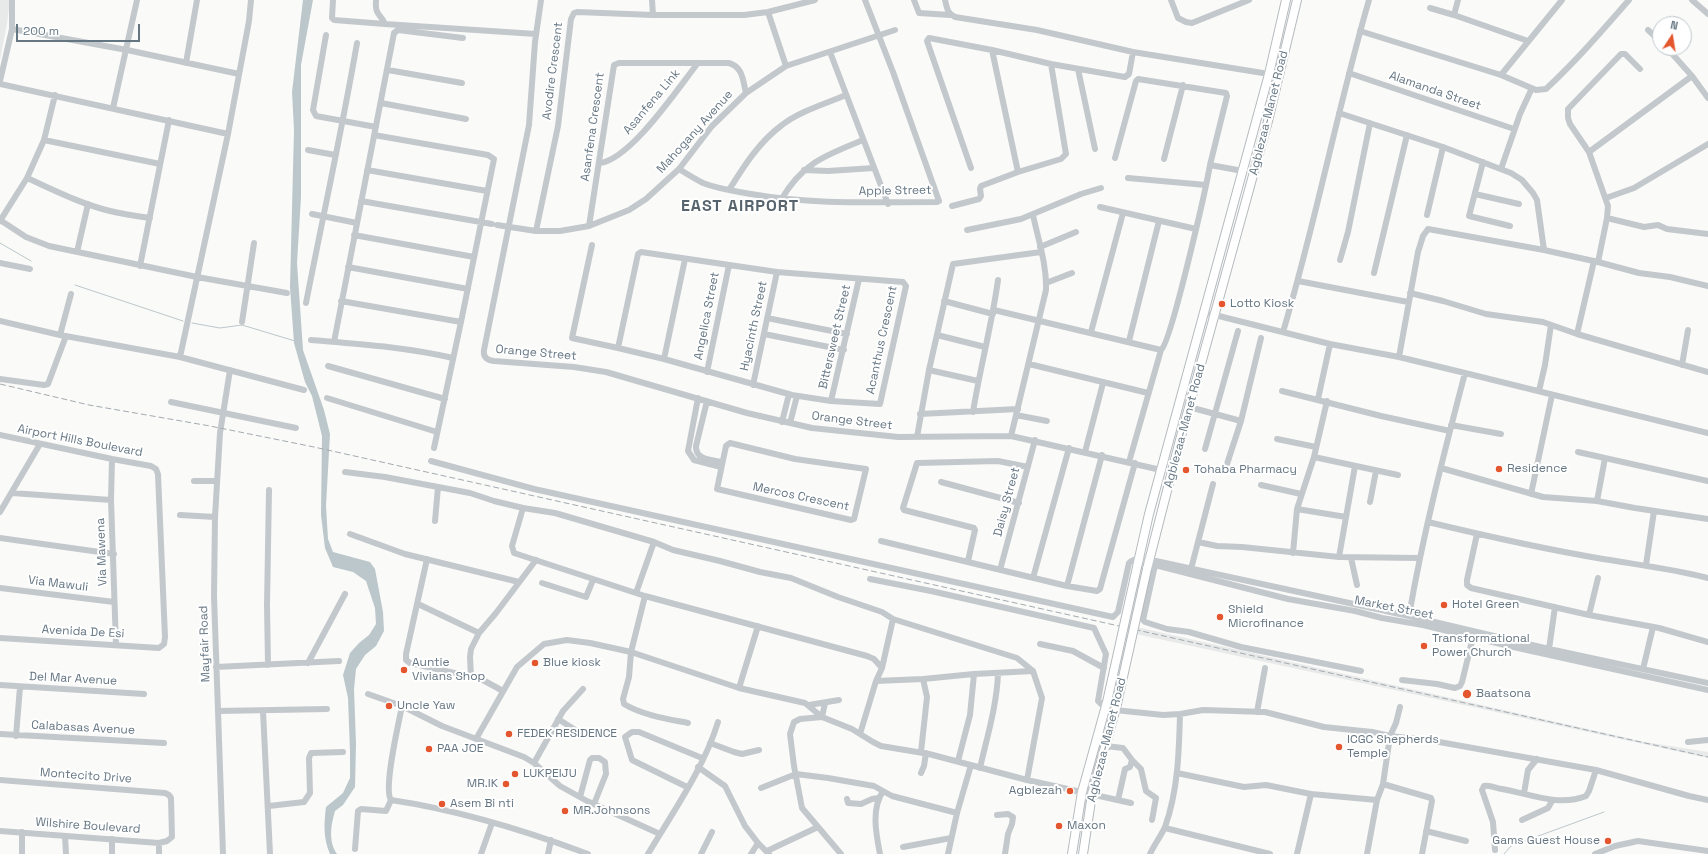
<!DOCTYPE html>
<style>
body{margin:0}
#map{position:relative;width:1708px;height:854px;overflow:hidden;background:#fafaf8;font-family:"Space Grotesk",sans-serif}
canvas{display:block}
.north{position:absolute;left:1652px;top:16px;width:40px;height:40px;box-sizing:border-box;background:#fff;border:1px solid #c1c8cd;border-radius:50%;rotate:12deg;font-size:11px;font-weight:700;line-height:16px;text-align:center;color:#657683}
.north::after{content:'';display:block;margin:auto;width:14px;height:18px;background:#e4572e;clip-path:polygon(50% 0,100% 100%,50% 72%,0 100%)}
.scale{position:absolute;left:16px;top:24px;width:124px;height:18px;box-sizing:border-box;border:2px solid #657683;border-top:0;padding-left:5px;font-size:12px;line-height:14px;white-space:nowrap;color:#657683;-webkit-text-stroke:3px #fff;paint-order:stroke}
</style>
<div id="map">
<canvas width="1708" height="854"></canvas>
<div class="north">N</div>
<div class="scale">200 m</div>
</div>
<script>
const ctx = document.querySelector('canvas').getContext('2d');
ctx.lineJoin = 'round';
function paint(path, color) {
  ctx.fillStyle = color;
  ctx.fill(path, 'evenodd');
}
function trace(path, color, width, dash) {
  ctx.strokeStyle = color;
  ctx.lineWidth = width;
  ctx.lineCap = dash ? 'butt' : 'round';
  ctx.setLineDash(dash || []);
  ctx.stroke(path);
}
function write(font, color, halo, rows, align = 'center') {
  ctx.font = font + ' "Space Grotesk",sans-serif';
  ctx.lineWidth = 4;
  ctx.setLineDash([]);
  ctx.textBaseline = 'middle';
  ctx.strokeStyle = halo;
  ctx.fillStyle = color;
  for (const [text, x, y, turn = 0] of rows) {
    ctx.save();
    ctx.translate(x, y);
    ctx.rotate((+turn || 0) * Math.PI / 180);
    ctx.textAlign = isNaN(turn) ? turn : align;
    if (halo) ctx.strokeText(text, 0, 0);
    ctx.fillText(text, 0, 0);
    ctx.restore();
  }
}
paint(new Path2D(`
 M0 0H10L7 24 0 60Z
 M1137 627 1645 742 1708 752V758L1136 634Z`), '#e8e9e9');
paint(new Path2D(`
 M303 0H313L301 65V197L297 263 303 350 324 410 330 434 326 506 328 539 333 552 370 562 375 569 383 612 384 631 376 646 365 655 356 669 354 689 356 744 355 787 343 805 335 811C331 825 328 841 337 854H330C323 838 324 823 326 807L343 793 350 778V752L348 698 343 675 350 653 359 643 369 635 376 624 375 608 366 581 353 572 333 567 325 548 321 515 322 436 312 396 305 382 294 343 290 287 294 130 292 92Z`), '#bbc7cb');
trace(new Path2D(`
 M0 243 31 261
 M75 285 183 321
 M192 323 220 328 242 325 295 341
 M1504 854 1511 846 1604 812`), '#bbc7cb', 1);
const major = new Path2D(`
 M1137 567 1149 514 1269 74 1286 0
 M1147 569 1180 440 1268 121 1297 0
 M1072 854 1082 792 1107 702
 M1083 854 1092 794 1117 704`);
trace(major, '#b5babe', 10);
trace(new Path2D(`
 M333 0 332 18 334 20 385 24
 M376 0C375 17 380 12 385 24L536 34
 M541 0 535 42 529 125 484 350C483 357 487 360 494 361L574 367 606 372 747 413 812 428 898 437 1011 436 1161 470
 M652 0 653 15
 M914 0 919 13 950 15
 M945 0C947 8 947 13 955 17L1037 30 1133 52 1269 74
 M1171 0 1178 18 1186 22 1192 23 1249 0
 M1458 0 1454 15 1528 41
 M1692 0 1708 14
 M1430 8 1454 15
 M768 12 786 66
 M12 29 127 50 239 74
 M1648 30 1660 41
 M1360 31 1501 75 1536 90 1546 89C1576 61 1602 31 1629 0
 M326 35 313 110 316 116 376 127
 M1667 48 1692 76 1708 98
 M830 52 888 204
 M186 63 197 0
 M1078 69 1095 149
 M388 70 462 83
 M1349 73 1514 129
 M1501 75 1562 0
 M0 81 12 29V0
 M0 84 228 134
 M381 103 466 119
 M113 108 137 0
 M1339 113 1443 147 1511 173 1522 180 1533 193 1537 200 1544 250
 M374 135 488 155 494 159 461 322 434 448
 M44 140 160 164
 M308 150 335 155
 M1589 152 1692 76
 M1115 158 1136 81 1138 79 1226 93 1227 96 1210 165 1243 171
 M1164 159 1183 85
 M1483 162 1469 216 1510 226
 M600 163C631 159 678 88 698 63
 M971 168 927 41 929 38 992 50 1051 64 1125 77 1129 74 1133 52
 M679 169C687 174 695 179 703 183 718 189 735 191 751 194 813 205 875 202 937 202L939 201 893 72 865 0
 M1501 169 1520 114 1532 88
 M367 170 487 191
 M804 170 828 171 874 168
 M1018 172 1061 159 1066 154 1051 64
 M27 178C54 190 81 204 110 211 123 214 136 216 150 218
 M1128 178 1206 185
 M729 190C744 166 759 142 782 125 800 111 825 104 846 95
 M1475 194 1519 204
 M1606 198 1634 188 1708 144
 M781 200C802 163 826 155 863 140
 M361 201 492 224
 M952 206 979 199 981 196 980 189 981 186 1018 172 992 50
 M1100 207 1196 229
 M312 214 357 223
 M1427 215 1443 147
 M1607 218 1644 227 1658 225 1667 229 1708 234
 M0 220 26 237 49 246 197 277 287 293
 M0 221 27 178 44 140 55 95
 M497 225 536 231H560L589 226 629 210 646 199 679 169 712 126 746 93 786 66 895 30
 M589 226 614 65 619 63H729C743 67 743 81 746 93
 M967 230 1021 219 1081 194 1101 188
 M536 231 558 126 571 19 574 13 577 12 653 15H744L768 12 815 0
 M354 235 474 257
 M592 245 572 338 618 348 638 254 641 252 777 272 903 282 906 286 880 404 831 401 792 395 664 359 618 348
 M1040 247 1076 232
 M77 252 88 204
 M1340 260 1348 232 1370 123
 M1598 262 1607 218 1608 206 1589 152 1570 124 1568 118V109L1621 54H1625L1640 69
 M0 263 30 269
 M140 266 169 120
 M348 267 468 289
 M1374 273 1407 135
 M1298 281 1408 302
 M1046 283 1072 273
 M1410 293 1443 301 1486 314 1543 322 1577 334 1708 372
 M341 301 461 322
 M944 301 993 314
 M306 303C323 216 342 130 357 43
 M994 310 1161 350
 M1203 312 1330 344 1399 357 1465 373 1708 433
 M767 318 847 334
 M0 321 60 335 180 357 304 390
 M242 322 254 243
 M1091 332 1123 213
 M1283 332C1316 222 1337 110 1369 0
 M764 334 844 350
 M1577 334 1594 261
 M60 335 71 294
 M937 335 985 347
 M311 340C359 344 406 347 453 358
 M1129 341 1159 221
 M334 342 394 33 398 30 463 38
 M180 357 228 134 249 21 251 0
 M1399 357 1418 252 1423 236 1428 229 1544 250 1598 262 1639 273 1670 277 1708 286
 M664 359 685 259
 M1029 364 1148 393
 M1682 365 1688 330
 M328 366 445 399
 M929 370 978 381
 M707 372 729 265
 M0 379 44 385 48 384 66 336
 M753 385 777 272
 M1282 391 1381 416 1450 431
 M1539 391 1545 365 1551 325
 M327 398 437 432
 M698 398 688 451 694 460 721 467
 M1318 399 1330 344
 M707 401 696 446C695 460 712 460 722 462
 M831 401 859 279
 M171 402 296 428
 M1189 407 1241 421
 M973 412C980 368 992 324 998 280
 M920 414 1018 409
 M1016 415 1047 421
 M782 422 789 394
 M790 423 797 396
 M1451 425 1501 434
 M0 435 112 459 151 466 156 469 158 474 165 637 164 644 159 648 0 638
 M1011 436 1046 290C1047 265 1038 239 1033 215
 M917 437 929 370 953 264 1041 252
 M1277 439 1316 447
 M730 443 795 459 866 469 854 519 851 520 717 489 726 446Z
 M1205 449 1238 331
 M1085 452 1103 383
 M1578 452 1708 481
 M1314 457 1398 475
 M112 459 111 500 116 645
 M431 461 534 489 1113 617 1118 612 1129 563C1136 556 1146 561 1156 561L1409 616 1549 649 1708 683
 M1129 462 1161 350C1171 343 1206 188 1210 165
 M1227 464 1241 421 1261 338
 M1441 468 1543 497 1597 501 1635 508 1708 519
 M345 472 385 477 470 493 494 501 523 508 555 513 654 542 673 550 720 561 760 572 791 578 838 597 882 612 893 619 882 668 876 681 923 679 927 697 921 752
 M194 481H217
 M941 482 1019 503
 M1261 485 1301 494
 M12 493 111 500
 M1531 494 1552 395
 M1597 501 1605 458
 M1370 502 1376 471
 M523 508 512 546 514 553 645 596 867 656 874 659 882 668
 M1297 509 1346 517
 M0 512 40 444
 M180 515 215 517
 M435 521 438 487
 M1428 522C1486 536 1544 549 1603 559 1639 565 1673 569 1708 578
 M350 534 405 554 519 582
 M1477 534 1467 580V585L1471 588 1589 615 1659 628 1708 642
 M0 538 114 554
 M881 541 1067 586 1097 591 1100 589 1103 578 1135 463
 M1198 542 1217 546 1242 547 1339 557 1419 558
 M1293 553 1297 509 1314 457 1327 401
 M1339 557 1355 466
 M1351 558 1357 585
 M427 559 406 654V660L410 663 481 679 503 691
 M968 561 975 530 974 528 904 510 903 508 917 463 998 461 1028 467
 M1148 561 1155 565 1288 599 1355 611 1382 618 1423 625 1509 646 1708 690
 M1155 565 1143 620 1145 622 1167 629 1189 632 1241 647 1361 671
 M1646 565 1654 511
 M1191 569 1213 484
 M1000 570 1035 440
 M1033 578 1069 448
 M870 579 931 591 1094 628 1106 654 1098 701 1101 704 1106 707
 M542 583 586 597 593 580
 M1067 586 1102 455
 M0 588 114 602
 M636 593 654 542
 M645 596 631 652 629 677 623 699 624 704C642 715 668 719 688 723
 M418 604 479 633
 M1589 615 1598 578
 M1409 616C1423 534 1444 453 1465 373
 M893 619 1017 658 1033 671 1042 698 1027 780
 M1040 644 1073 651 1104 668
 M1549 649 1555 607
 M308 663 345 594
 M268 665 267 605 269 490
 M216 667 339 661
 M1643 669 1653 627
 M471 677 470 657 471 649 479 633 496 613 536 560
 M923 679 974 674 1033 671
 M1402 680 1437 684 1455 688 1460 686 1462 682 1473 637
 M0 685 144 694
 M739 688 758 626
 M368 694 402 706
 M825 703 822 717 800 719 794 722 790 734 794 766 802 808 841 854
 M809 705 839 700
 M1115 710 1163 715 1180 714 1203 710 1265 712 1324 727 1372 732 1390 736 1428 740 1596 770 1689 796 1708 800
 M218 711 327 709
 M263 711 270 854
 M1257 712 1265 668
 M558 719 577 731
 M0 734 164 743
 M860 734 876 681
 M16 736 20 687
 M476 739 517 667 544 644 567 640 590 643 631 652 739 688 805 703 822 717 852 729 873 742 881 746 929 754 1027 780 1131 803
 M1688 742 1708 740
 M710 743 734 752 742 754 759 750
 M1105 746 1123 748 1132 760 1130 767 1125 769 1118 800
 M1132 760 1141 769 1146 791 1156 798 1152 820
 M958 761 970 715 974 674
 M534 763 563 711 583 689
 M698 767 725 786 745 826 758 843 769 854
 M980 768C987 737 997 705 998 673
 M921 773 924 766 926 753
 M1177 773 1244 787 1266 785 1311 794 1377 800
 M0 780 165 793 169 795 171 798 172 837 167 841 159 843 0 831
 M1383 784 1431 798 1432 801 1422 854
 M687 787 632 760 625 737 632 732H639L702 758
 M761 788 796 774 828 778 874 786 892 796 957 813
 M1524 793 1528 770 1537 759
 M580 797 590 760 592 758H599L605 762 606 774 594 804
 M847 799 848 803 861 804 872 799 878 798
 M391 800C458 810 524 830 588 854
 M269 806 304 802 310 793 309 758 311 753 343 752
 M997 815 1008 814 1013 817 1012 824 1008 834 1005 854
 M1522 820 1548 808 1552 801
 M1165 828 1270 854
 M1426 831 1466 841
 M22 832V854
 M65 836 66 854
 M112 839V854
 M159 843V854
 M903 847 951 838
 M355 849 358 811 361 809 386 811 391 800C383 789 399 722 402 706L442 726 524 757 534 763 560 786 587 801 660 834
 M1495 850 1493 822 1482 790 1484 786C1490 785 1496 788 1502 789 1530 794 1559 807 1586 796L1589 791 1596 770
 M767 851 818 827
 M223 854 214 596 215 517 220 433 230 370
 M481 854 492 823
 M548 854 551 840
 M648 854C673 812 704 768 718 722
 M701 854 712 832
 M751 854 758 843
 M880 854C876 834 871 809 883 791
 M948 854 957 813 971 765
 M1150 854C1154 845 1161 836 1165 827 1178 791 1179 752 1180 714
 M1297 854 1311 794
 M1367 854 1377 800 1383 784 1390 736 1396 723 1400 707
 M1595 854 1615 846 1638 841 1708 851`), '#c3c8cc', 6);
trace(major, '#fff', 8);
trace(new Path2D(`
 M0 384 89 405 210 426 314 447 1708 757`), '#a2aab0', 1, [6, 3]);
const majorBridge = new Path2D(`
 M1107 702 1137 567
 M1117 704 1147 569`);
trace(majorBridge, '#b5babe', 10, []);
trace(majorBridge, '#fff', 8);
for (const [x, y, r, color] of [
 [1222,304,4,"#e4572e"],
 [1499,469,4,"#e4572e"],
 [1186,470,4,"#e4572e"],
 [1444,605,4,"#e4572e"],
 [1220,617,4,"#e4572e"],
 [1424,646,4,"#e4572e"],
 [535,663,4,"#e4572e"],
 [404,670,4,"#e4572e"],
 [1467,694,5,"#e4572e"],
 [389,706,4,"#e4572e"],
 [509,734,4,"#e4572e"],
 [1339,747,4,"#e4572e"],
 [429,749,4,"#e4572e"],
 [515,774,4,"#e4572e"],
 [506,784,4,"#e4572e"],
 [1070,791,4,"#e4572e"],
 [442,804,4,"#e4572e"],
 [565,811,4,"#e4572e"],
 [1059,826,4,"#e4572e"],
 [1608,841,4,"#e4572e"]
]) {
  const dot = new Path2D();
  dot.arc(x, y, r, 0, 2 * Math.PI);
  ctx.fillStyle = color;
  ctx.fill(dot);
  trace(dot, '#fff', 1.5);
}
write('12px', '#657683', '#fff', [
 ["Avodire Crescent",553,71,-83],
 ["Alamanda Street",1435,91,19],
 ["Asanfena Link",652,102,-50],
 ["Agblezaa-Manet Road",1269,113,-76],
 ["Asanfena Crescent",593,127,-82],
 ["Mahogany Avenue",695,132,-48],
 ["Apple Street",895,191,-1],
 ["Angelica Street",707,316,-79],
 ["Hyacinth Street",754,326,-78],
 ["Bittersweet Street",835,337,-77],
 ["Acanthus Crescent",882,340,-78],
 ["Orange Street",536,353,5],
 ["Orange Street",852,421,7],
 ["Agblezaa-Manet Road",1185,426,-75],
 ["Airport Hills Boulevard",80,441,11],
 ["Mercos Crescent",801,497,12],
 ["Daisy Street",1007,502,-75],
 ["Via Mawena",102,552,-92],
 ["Via Mawuli",58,584,7],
 ["Market Street",1394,608,11],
 ["Avenida De Esi",83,632,3],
 ["Mayfair Road",205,644,-92],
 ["Del Mar Avenue",73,679,3],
 ["Calabasas Avenue",83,728,3],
 ["Agblezaa-Manet Road",1107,740,-76],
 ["Montecito Drive",86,776,4],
 ["Wilshire Boulevard",88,826,4]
]);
write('12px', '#657683', '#fff', [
 ["Lotto Kiosk",1230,304],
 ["Residence",1507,469],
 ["Tohaba Pharmacy",1194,470],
 ["Hotel Green",1452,605],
 ["Shield",1228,610],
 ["Microfinance",1228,624],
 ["Transformational",1432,639],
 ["Power Church",1432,653],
 ["Auntie",412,663],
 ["Vivians Shop",412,677],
 ["Blue kiosk",543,663],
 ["Baatsona",1476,694],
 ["Uncle Yaw",397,706],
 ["FEDEK RESIDENCE",517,734],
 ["ICGC Shepherds",1347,740],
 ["Temple",1347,754],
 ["PAA JOE",437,749],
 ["LUKPEIJU",523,774],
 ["MR.IK",498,784,"right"],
 ["Agblezah",1062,791,"right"],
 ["Asem Bi nti",450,804],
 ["MR.Johnsons",573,811],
 ["Maxon",1067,826],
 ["Gams Guest House",1600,841,"right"]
], 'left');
ctx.letterSpacing = '1px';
write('bold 16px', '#57646e', '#fff', [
 ["EAST AIRPORT",740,207]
]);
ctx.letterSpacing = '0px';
</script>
